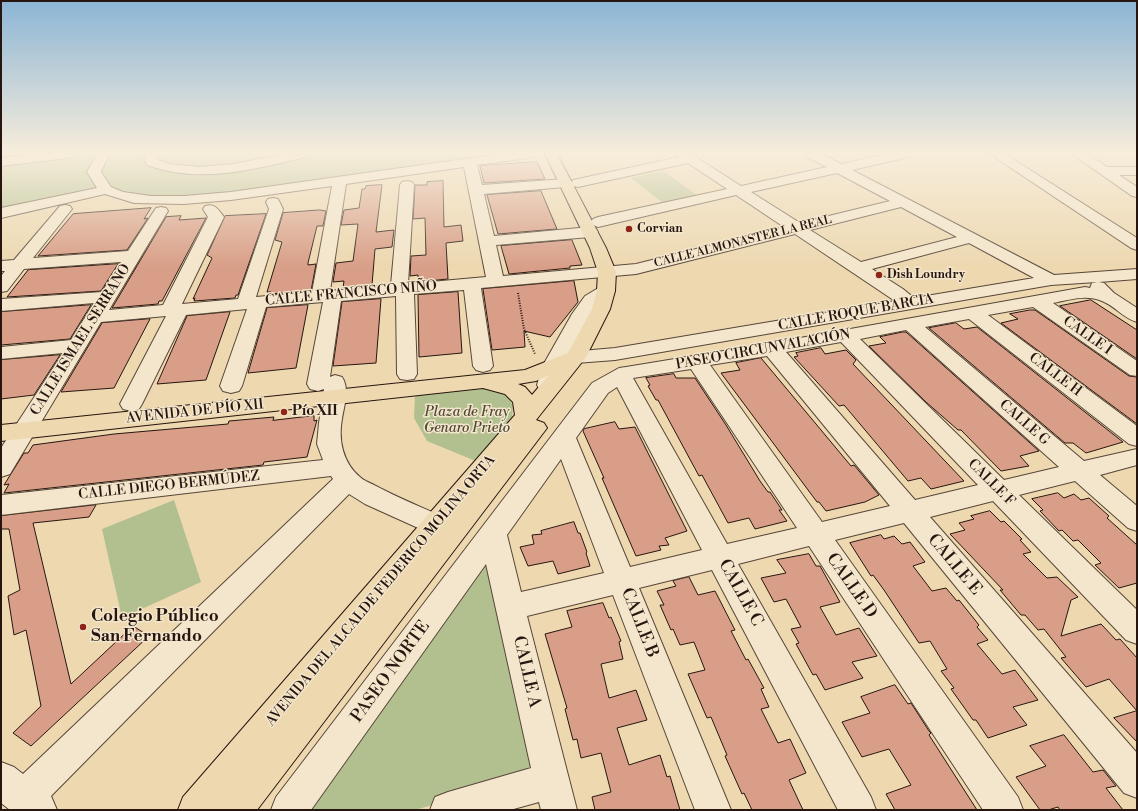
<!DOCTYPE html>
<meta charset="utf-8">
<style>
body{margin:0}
#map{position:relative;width:1138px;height:811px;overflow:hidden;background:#edd8b0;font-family:"Libre Bodoni",serif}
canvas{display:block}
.frame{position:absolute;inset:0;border:2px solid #271610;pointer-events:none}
</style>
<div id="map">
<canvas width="1138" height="811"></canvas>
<div class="frame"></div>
</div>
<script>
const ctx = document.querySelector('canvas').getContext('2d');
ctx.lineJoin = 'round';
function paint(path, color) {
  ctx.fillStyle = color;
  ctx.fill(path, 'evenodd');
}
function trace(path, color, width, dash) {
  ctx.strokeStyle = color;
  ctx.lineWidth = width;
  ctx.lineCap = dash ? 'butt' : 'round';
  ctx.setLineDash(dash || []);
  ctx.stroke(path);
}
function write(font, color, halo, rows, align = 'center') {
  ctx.font = font + ' "Libre Bodoni",serif';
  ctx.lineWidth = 3;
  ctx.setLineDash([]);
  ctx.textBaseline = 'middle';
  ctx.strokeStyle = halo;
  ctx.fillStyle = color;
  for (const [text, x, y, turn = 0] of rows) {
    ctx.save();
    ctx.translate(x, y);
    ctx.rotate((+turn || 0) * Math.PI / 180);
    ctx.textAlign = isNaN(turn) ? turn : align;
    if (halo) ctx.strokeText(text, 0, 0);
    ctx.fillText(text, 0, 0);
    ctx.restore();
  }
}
paint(new Path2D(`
 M67 154H528L231 196 146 199 106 190 1 213V162Z
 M663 171 697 195 663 203 631 178Z
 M477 386 492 388 508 395 513 406 512 419 478 462 427 441 414 418 415 394Z
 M174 500 201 582 122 618 102 529Z
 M489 550 540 774 415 810H299Z`), '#b2c090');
const building = new Path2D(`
 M537 162 545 179 484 183 480 166Z
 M443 181 444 227 461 225 463 241 446 243 448 279 418 282V275L410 276 411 256 426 255 425 218 413 219 415 185H427V182Z
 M382 185 376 232 394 230 392 247 375 249 372 285 343 288 344 281 333 282 336 263 353 261 358 224 341 225 344 210 359 208 362 189H365L366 186Z
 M541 191 557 229 498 234 487 195Z
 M151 208 144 219 148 218 127 250 38 256 73 214Z
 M320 210 326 211 323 226H317L308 263V265L316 264 311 291 270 294 271 292H267L282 242 275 240 283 213Z
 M266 214 238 295H236L235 298 194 301 195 298 193 299 212 258 207 255 225 216Z
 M181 216 179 220 206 218 162 301H159L158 304 112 308 166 217Z
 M572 240 582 265 570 266V268L509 274 501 246Z
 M118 264 101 291 7 297 28 270Z
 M574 281 578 302 550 337 524 331 525 347 492 350 483 289Z
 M458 292 462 353 419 357 418 295Z
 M381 299 376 363 333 366 342 302Z
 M1091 300 1137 330V359L1060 306Z
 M91 305 70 339 1 345V312Z
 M308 305 296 368 248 373 267 308Z
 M1030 310H1035L1129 376 1137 377V424L1001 323 1018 319 1010 314Z
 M230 312 206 380 157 384 187 316Z
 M150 319 114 388 61 392 102 323Z
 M956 323 964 329 977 327 1123 442 1086 453 1073 443H1065L929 328Z
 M903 332H906L1039 451 1020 456 1029 466 1001 471 961 430H958L926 402 869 346 886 343 880 337Z
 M821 348 825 354 846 350 856 360 853 364 964 481 931 489 921 478 908 481 844 405 839 406 794 357 798 356 796 353Z
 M60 355 34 395 1 399V360Z
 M761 358 851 466 854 465 879 495 865 502 826 511 819 502H817L721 373 740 370 736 363Z
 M674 374 676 378H695L726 425 760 481 768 492H770L782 510H779L787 521 755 529 749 518 728 523 702 475 699 476 658 400H656L648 386 650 385 646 378Z
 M314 416V421L317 420 307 457 264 462 263 465 4 493 9 484 4 485 24 453H28L33 445 114 434 228 424 229 421 274 417 273 420Z
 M615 422 619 429 635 427 687 531 665 538 669 545 659 546 661 550 636 556 602 478H604L583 431 584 429Z
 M1058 493 1064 498 1074 494 1081 500 1089 498 1109 516 1107 518 1137 545V583L1119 588 1095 565 1101 563 1078 540 1073 541 1062 530 1059 531 1040 511 1043 510 1032 499Z
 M96 505 89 517 33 523 71 684 133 626 149 636 31 746 13 733 41 706 26 630 14 635 8 596 20 590 9 529H1V516Z
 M990 511 1001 522 1004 521 1022 539 1020 540 1031 552 1023 554 1047 578 1057 577 1078 597 1071 600 1061 636 1101 624 1116 640 1120 639 1137 658V711L1109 679 1086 687 1061 658 1066 657 1044 629 1038 630 1025 615H1021L1000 590H1003L950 534 965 530 959 523 974 519 971 516Z
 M574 522 578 533H580L587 552 586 553 590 566 558 574 553 561 528 566 520 547 534 544 532 535 542 534 541 531Z
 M881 535 884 539 894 536 902 544 910 542 925 562 913 566 932 591 946 588 957 601 959 600 979 625 977 627 988 640 977 644 1002 674 1015 670 1038 700 1013 707 1027 725 988 738 976 720H973L951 689 954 688 941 671 947 669 930 641 919 643 884 590 873 575 871 576 850 543Z
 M809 554 816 566H820L840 602 820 607 836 635 859 628 877 656 852 662 863 678 825 690 816 674 813 675 796 644 799 643 791 629 801 627 786 599 774 602 761 578 786 573 777 560Z
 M689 577 698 595 715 591 735 630 731 631 746 660 748 659 764 688 761 689 769 707 761 709 778 743 790 739 806 773 789 780 803 810H752L744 793 742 794 725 756 727 755 711 717 707 718 688 674 705 670 694 642 680 645 673 629 671 630 660 605H664L657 591 676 586 673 581Z
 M603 603 609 618 611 617 621 641 619 642 623 659 601 664 609 698 636 690 647 720 617 728 629 765 660 755 667 777 670 776 680 810H595L592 797 611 792 601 753 581 758 577 739 573 740 565 709 567 708 545 634 572 627 567 611Z
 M895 685 908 704 911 703 929 731 931 733 929 735 977 810H895L886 794 911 785 889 749 862 757 842 722 870 713 861 697Z
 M1137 711V742L1114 718Z
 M1064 735 1093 772 1103 770 1116 786 1106 788 1123 810H1060L1058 807 1048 810H1040L1016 777 1046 766 1030 746Z`);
paint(building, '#d89e87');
trace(building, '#271610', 1);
const minor = new Path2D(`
 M34 154H73L72 157 67 158 1 166V158Z
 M97 154H109L101 172 111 187 123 192 151 196H184L231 192 500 154H534L533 157 528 158 477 165 482 185 565 179 570 180 572 182 573 180 578 179 679 157 676 154H691L741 186 827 167 807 157 806 154H822L841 164 886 154H910L909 157 852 170 1054 275 1137 269V279L1099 282 1104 283 1114 293 1137 308V322C1123 318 1115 306 1102 301 1086 294 1069 300 1053 303L1137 361V376L1130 375 1033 307 988 315 1137 426V446L1129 444 969 319 925 327 1084 461 1137 449V465L1100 475 1137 506V531L1128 528 1075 481 1019 495 1137 610V644L1126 640 993 501 930 517 1137 753V798L1124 793 904 523 835 540 1018 797 1023 810H983L809 546 738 564 871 797 876 810H838L712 570 639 588 731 810H695L613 595 527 616 577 810H541L539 802 510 810H430L435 797 448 792 531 768 486 564 311 810H271L276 797 592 383 619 368 626 367 772 343 1085 287 1090 288 1092 283 1097 282 1051 285 615 360 576 363 569 361 567 358C562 368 562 380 556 390L548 392 540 390 537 385 542 367 572 314 585 296 600 287 606 286 612 287 615 291 612 295 597 304 570 352 615 348 895 301 795 234 636 274 481 288 493 366 490 370 483 372 476 370 473 366 464 290 414 294 417 374 414 379 407 380 400 379 397 374 396 296 341 301 330 377 335 375 342 377C350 389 344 406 342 419 338 440 343 463 360 477 364 481 371 483 376 486 398 498 422 507 445 518L449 525 445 532 436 535 427 532 365 504 349 494 51 796 57 810H10L1 803V762L14 767 23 774 333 479 331 476 1 515V495L323 460 317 444 319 423 324 389 318 391 310 389 307 384 323 302 266 307 242 386 239 391 231 393 223 391 220 386 247 309 186 315 142 404 139 409 131 411 123 409 120 404 166 316 101 322 10 474 1 477V448L63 353 1 359V347L71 340 94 303 1 311V299L102 292 121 262 24 269 7 291 1 292V276L5 271H1V261L14 260 60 206 65 205 70 206 72 209 33 258 128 251 156 208 161 207 166 208 168 211 109 310 163 305 208 217 203 209 205 206C215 203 218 209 224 217L182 304 238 299 269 209 266 202 268 199 273 198 278 199 283 209 256 297 312 292 332 186 231 200 184 204 134 203 105 194 1 218V208L97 188 87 172ZM688 163 727 189 598 217 593 219 590 222 593 225 598 227 736 195 784 227 636 264 503 276 496 245 590 237 596 235 598 232 596 229 590 227 494 236 484 194 565 187 570 186 572 184 573 186 578 187ZM464 167 486 277 408 284 414 185 412 182 407 181 402 182 400 185 391 285 330 291 346 184ZM837 173 890 201 800 223 751 192ZM901 207 957 237 861 262 810 230ZM969 243 1034 278 914 298 903 289 872 269ZM906 330 1059 467 1004 480 860 339ZM841 342 978 485 915 500 786 352ZM767 356 890 506 822 522 710 365ZM691 369 797 528 727 544 633 378ZM617 387 702 550 630 567 576 438 608 393ZM561 459 604 573 521 592 507 535Z
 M143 154H155L158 160 169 164 199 167 234 164 284 154H306L305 157C252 170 199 184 147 165Z
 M990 154H1005L1137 238V250L1131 248Z
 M1072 154H1087L1107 167H1137V175H1119L1137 187V197L1132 196Z`);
const major = new Path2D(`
 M545 154H557L606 248 616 272 615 291 610 309 586 357 536 420 544 423 547 428 257 810H178L183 797 515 415 513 402 505 394 483 388 1 441V425L525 370 568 353 592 309 597 291 598 272 590 248ZM549 375 532 395 525 387 518 384 536 381Z`);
trace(minor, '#584638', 2);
trace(major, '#271610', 2);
trace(new Path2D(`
 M518 293 524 329 535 354`), '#271610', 2, [1, 1.5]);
paint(minor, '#f3e6cc');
paint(major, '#edd8b0');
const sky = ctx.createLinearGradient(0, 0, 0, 268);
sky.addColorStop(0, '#8bb5d5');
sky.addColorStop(0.57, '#f7eddb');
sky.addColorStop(1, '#f7eddb00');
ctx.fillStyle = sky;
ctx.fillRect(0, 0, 1138, 268);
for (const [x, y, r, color] of [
 [629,229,4,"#8f2418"],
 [879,275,4,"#8f2418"],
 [284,412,4,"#8f2418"],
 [83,627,4,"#8f2418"]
]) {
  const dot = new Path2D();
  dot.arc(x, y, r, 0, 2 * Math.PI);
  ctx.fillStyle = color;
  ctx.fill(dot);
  trace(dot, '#f3e6cc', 1.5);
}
write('bold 12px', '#271610', '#f3e6cc', [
 ["Corvian",637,229],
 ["Dish Loundry",887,275]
], 'left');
write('12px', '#271610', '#f3e6cc', [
 ["CALLE ALMONASTER LA REAL",743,242,-14]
]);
write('14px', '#271610', '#f3e6cc', [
 ["CALLE FRANCISCO NIÑO",351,294,-5],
 ["CALLE ROQUE BARCIA",856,313,-10],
 ["CALLE I",1087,336,35],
 ["CALLE ISMAEL SERRANO",81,340,-58],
 ["PASEO CIRCUNVALACIÓN",763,350,-10],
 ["CALLE H",1055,375,37],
 ["AVENIDA DE PÍO XII",195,412,-6],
 ["CALLE G",1024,423,41],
 ["CALLE F",991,483,45],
 ["CALLE DIEGO BERMÚDEZ",169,486,-6],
 ["AVENIDA DEL ALCALDE FEDERICO MOLINA ORTA",381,591,-50]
]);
write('bold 14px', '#271610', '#f3e6cc', [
 ["Pío XII",292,412]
], 'left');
write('italic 14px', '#514936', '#f3e6cc', [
 ["Plaza de Fray",467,413],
 ["Genaro Prieto",467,429]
]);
write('17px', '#271610', '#f3e6cc', [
 ["CALLE E",954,565,50],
 ["CALLE D",851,586,55],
 ["CALLE C",740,593,61],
 ["CALLE B",639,623,68],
 ["PASEO NORTE",391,672,-54],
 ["CALLE A",526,672,77]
]);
write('bold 17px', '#271610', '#f3e6cc', [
 ["Colegio Público",91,617],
 ["San Fernando",91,637]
], 'left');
</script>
